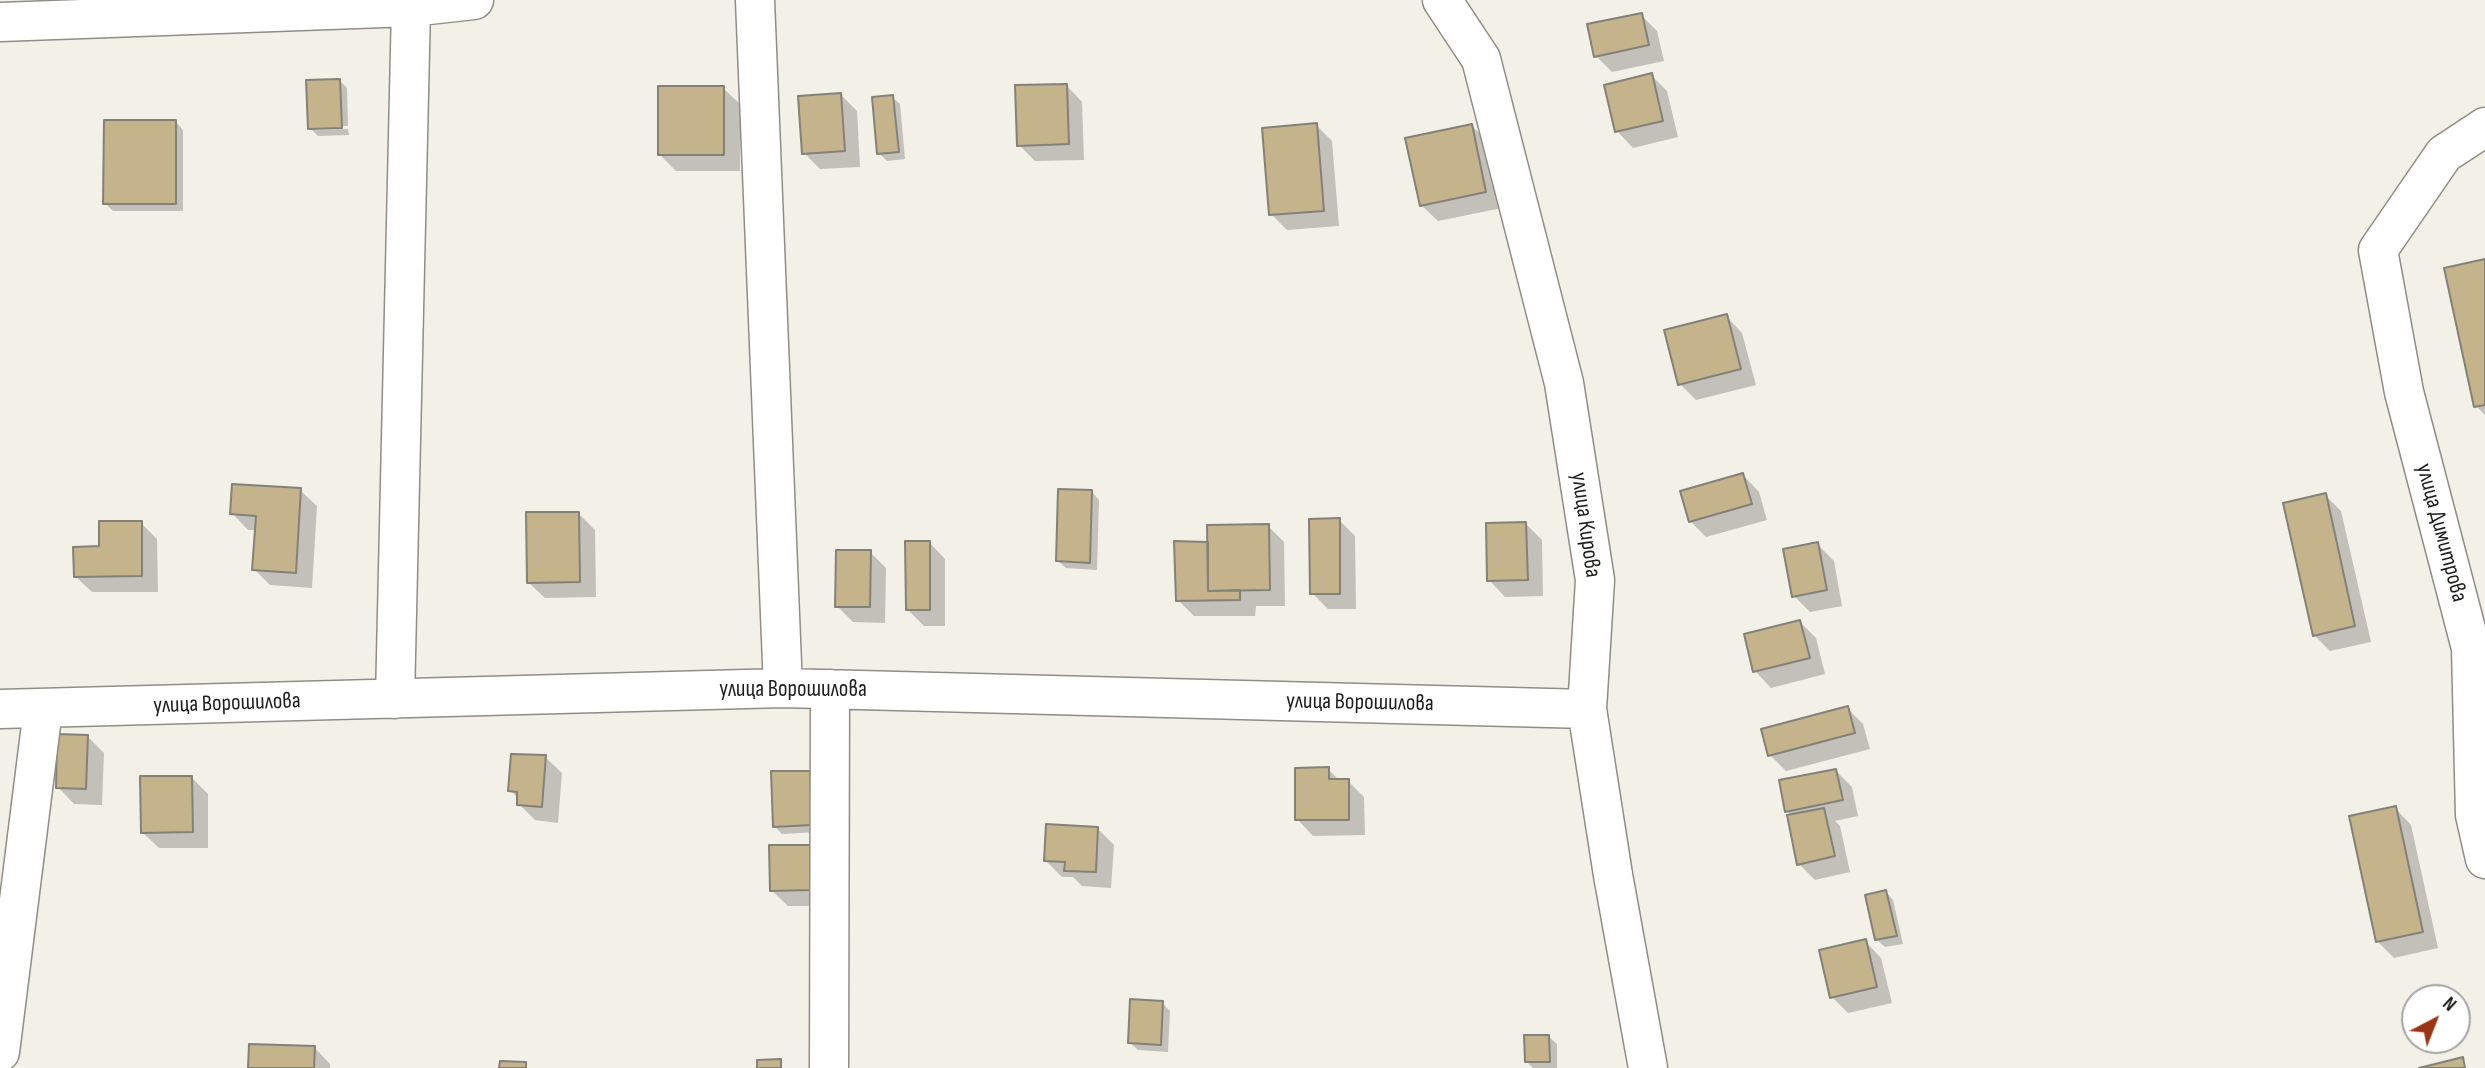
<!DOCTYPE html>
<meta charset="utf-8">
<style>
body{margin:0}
#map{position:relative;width:2485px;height:1068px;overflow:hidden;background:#f3f0e8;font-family:"Sofia Sans Condensed",sans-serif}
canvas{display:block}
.north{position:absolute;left:2401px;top:984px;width:70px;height:70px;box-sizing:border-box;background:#fff;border:2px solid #a5a5a4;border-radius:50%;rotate:42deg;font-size:19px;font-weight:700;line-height:28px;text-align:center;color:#1e1d1b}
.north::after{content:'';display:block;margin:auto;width:24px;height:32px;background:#9c3515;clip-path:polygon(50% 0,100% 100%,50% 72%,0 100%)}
</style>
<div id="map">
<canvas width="2485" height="1068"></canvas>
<div class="north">N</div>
</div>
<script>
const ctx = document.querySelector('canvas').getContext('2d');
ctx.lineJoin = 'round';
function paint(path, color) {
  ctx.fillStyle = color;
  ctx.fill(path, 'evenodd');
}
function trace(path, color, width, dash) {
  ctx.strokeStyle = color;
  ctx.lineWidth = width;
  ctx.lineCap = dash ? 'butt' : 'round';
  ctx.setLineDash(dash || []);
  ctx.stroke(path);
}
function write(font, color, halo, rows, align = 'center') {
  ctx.font = font + ' "Sofia Sans Condensed",sans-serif';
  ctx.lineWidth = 5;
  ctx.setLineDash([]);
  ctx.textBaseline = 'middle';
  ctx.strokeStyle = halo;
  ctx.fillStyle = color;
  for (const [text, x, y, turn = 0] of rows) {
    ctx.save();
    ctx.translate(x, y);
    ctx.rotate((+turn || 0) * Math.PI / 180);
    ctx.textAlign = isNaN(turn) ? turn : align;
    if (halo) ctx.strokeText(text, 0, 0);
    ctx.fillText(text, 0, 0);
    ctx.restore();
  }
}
paint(new Path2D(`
 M1641 15 1657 31 1664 61 1612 72 1596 56Z
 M1651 75 1667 91 1678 137 1633 148 1617 131Z
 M339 80 347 88 348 126 315 127V130L348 129 349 135 318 136 310 128Z
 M1066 85 1082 102 1084 160 1035 161 1019 145Z
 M723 88 740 104V171H676L660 155Z
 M841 95 857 111 860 167 820 169 804 153Z
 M892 97 900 104 905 159 887 161 879 153Z
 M176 122 183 130V211H113L105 203Z
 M1316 125 1332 141 1339 226 1287 230 1271 214Z
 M1472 126 1488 142 1502 208 1438 221 1421 205Z
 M2485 261V415L2476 406Z
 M1726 316 1742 333 1756 385 1696 400 1680 384Z
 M1743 475 1759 492 1767 520 1706 537 1690 521Z
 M300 490 317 506 312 588 270 585 254 569 257 530H248L232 513Z
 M1092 492 1099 500 1097 570 1066 568 1058 561Z
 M2325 495 2341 511 2371 642 2330 651 2314 635Z
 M578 513 595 530 596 597 545 598 528 582Z
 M1339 520 1355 536 1356 609H1328L1312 593Z
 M141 523 157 539 158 592H92L75 576Z
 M1525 523 1542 540 1543 596 1505 597 1489 580Z
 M1268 526 1284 542 1285 606H1256L1255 616H1194L1178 600 1209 543Z
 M929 542 945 559V626H924L907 609Z
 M1817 544 1834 561 1842 606 1810 612 1794 596Z
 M870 552 886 568 885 623 853 622 837 606Z
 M1800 622 1816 638 1825 674 1771 688 1755 671Z
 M1847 708 1863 724 1870 749 1786 771 1770 755Z
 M87 736 104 753 102 805 74 804 58 787Z
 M545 757 562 773 558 823 535 820 519 804V799L510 790Z
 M1328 769 1340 781H1348L1364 797 1365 835 1313 836 1297 819Z
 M1836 771 1852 787 1858 816 1835 821 1840 826 1850 872 1815 880 1799 864 1792 816 1787 811Z
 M810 772 818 780 819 832 782 834 774 826Z
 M192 778 208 794V848H159L142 832Z
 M2395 808 2411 825 2438 948 2394 958 2378 942Z
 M1097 828 1114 845 1111 888 1082 886 1073 877H1062L1046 861Z
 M810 846 826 863V906H788L771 890Z
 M1886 892 1893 900 1903 944 1885 947 1877 940Z
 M1865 941 1881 958 1892 1003 1848 1013 1832 997Z
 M1162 1003 1170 1011 1168 1052 1138 1050 1130 1043Z
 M1549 1037 1557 1044V1068H1533L1527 1062Z
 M314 1047 330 1064V1068H250Z`), '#0003');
const building = new Path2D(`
 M1642 13 1649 45 1594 57 1587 24Z
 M1652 73 1663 121 1615 132 1604 85Z
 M340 79 342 128 308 129 306 80Z
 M1067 84 1069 144 1017 146 1015 85Z
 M658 86H724V155H658Z
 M841 93 845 151 802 154 798 96Z
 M893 95 899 152 877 154 872 97Z
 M104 120H176V204H103Z
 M1317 123 1324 211 1269 215 1262 128Z
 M1472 124 1486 192 1420 206 1405 138Z
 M2485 259V405L2474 407 2444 268Z
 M1727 314 1741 369 1678 385 1664 330Z
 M1743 473 1752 504 1689 522 1680 491Z
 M232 484 301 488 296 573 252 570 256 516 230 514Z
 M1058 489 1092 490 1090 563 1056 561Z
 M2326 493 2355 626 2313 636 2283 503Z
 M526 512H579L580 582 527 583Z
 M1340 518V594H1310L1309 519Z
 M99 521H142V576L74 577 73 547 99 546Z
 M1526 522 1528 580 1487 581 1486 523Z
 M1269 524 1270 590 1208 591 1207 525Z
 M905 541H930V610H906Z
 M1174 541 1208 542V591L1240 590V600L1176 601Z
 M1818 542 1827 590 1792 597 1783 549Z
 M836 550H871L870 607H835Z
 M1800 620 1810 658 1753 672 1744 634Z
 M1848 706 1855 733 1768 756 1761 729Z
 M57 734 88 735 86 789 56 788Z
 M511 754 546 755 542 807 517 805V792L508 791Z
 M1329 767V779H1349V820H1295V768Z
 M1836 769 1843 800 1785 812 1779 780Z
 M771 771H810L812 825 773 827Z
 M140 776H192L193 832 141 833Z
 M2396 806 2423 932 2376 942 2349 816Z
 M1824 808 1835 856 1797 865 1787 815Z
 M1046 824 1098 827 1096 872 1064 871 1065 862 1044 861Z
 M769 845H810L811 890 770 891Z
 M1886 890 1897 936 1875 940 1865 895Z
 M1866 939 1877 987 1830 998 1819 950Z
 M1130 999 1163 1001 1161 1045 1128 1043Z
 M1524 1035H1549L1550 1062H1525Z
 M249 1044 315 1046 314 1068H248Z
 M2463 1057 2465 1068H2419Z
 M781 1059V1068H757V1060Z
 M500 1061 526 1062V1068H499Z`);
paint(building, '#c4b38b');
trace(building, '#83817a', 2);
const minor = new Path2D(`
 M755 0 783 688
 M1442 0 1481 59 1564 383 1595 580 1587 709 1613 875 1648 1068
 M0 22 411 7 474 0
 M2485 127 2444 154 2378 250 2404 392 2471 648 2475 815 2485 859
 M395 699 411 7
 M0 709 783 688 1587 709
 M0 1052 43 709
 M829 1068 830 689`);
trace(minor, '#908d87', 41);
trace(minor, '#fff', 38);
write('23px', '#1e1d1b', '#fff', [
 ["улица Кирова",1585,525,82],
 ["улица Димитрова",2441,533,75],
 ["улица Ворошилова",793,690],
 ["улица Ворошилова",1360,703,1],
 ["улица Ворошилова",227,704,-2]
]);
</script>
